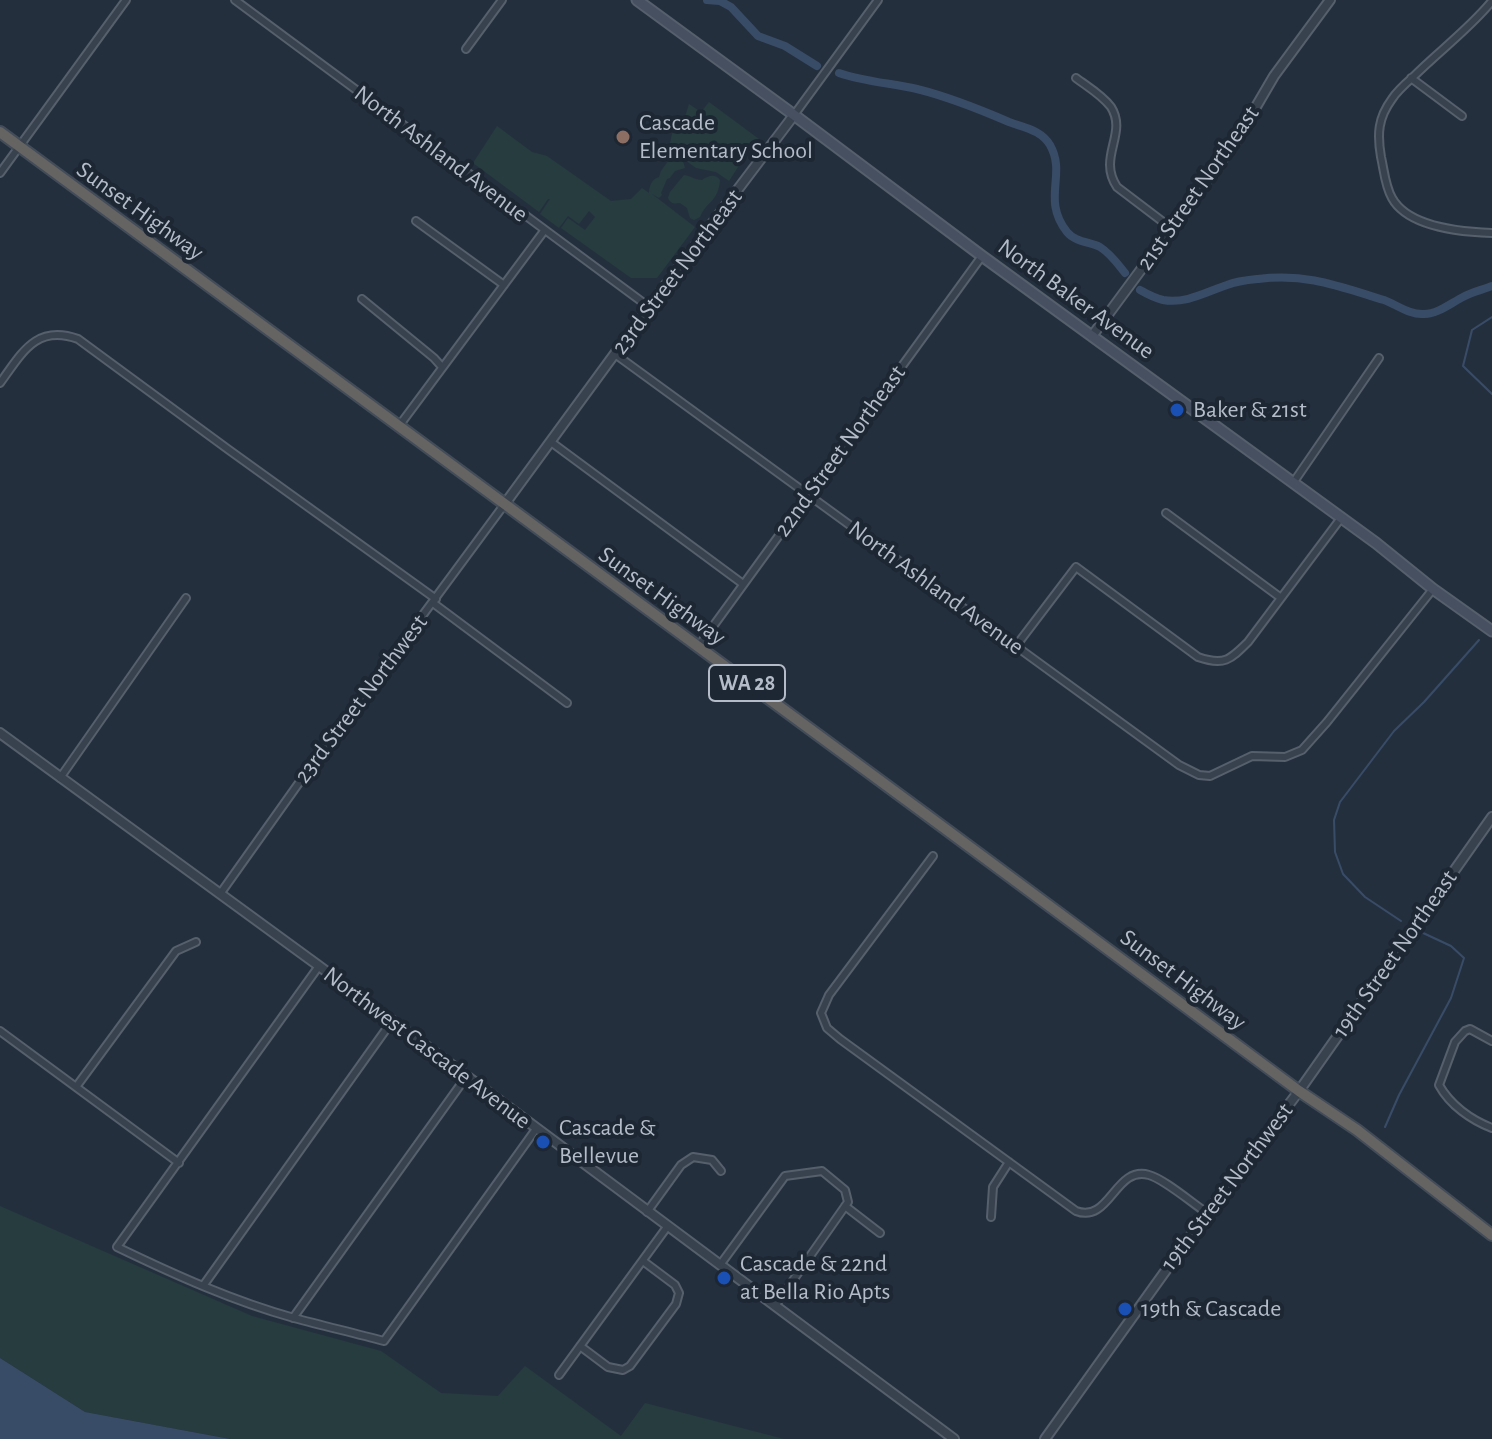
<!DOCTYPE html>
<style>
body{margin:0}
canvas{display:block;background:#242f3e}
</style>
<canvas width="1492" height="1439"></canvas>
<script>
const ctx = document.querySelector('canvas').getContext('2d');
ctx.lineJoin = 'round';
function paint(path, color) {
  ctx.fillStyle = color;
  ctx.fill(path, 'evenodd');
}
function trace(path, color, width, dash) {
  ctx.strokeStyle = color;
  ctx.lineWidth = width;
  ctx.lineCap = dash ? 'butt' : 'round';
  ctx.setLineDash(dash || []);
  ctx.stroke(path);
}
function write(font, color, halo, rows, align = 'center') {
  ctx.font = font + ' "Alegreya Sans",sans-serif';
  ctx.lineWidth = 8;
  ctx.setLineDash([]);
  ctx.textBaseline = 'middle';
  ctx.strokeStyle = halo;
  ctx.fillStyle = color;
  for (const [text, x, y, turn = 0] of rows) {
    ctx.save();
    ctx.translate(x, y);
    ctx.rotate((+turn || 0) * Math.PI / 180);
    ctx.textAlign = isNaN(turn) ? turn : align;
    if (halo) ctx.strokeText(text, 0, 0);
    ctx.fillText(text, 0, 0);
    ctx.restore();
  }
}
paint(new Path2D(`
 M709 102 759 139 751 147 729 181 716 172 696 168 682 158 685 168 675 171 670 178 667 179 661 193 662 195 659 198 652 194 695 227 657 278H631L561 228 568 218 585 230 595 217 589 211 579 224 568 216 559 228 540 214 550 199H548L539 212 473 163 497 126 532 152 547 156 611 201 631 199 642 188 649 193C649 186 652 179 659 177L661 171 671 157H680L669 148 672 134 686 114 689 104 701 112Z
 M684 175C691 176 695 180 702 180 708 176 715 173 720 180 718 203 707 200 700 217L694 220 690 218 687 208 680 203C674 204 671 204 668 198L670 192Z
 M0 1206 252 1316 381 1351 441 1393 498 1396 525 1366 621 1436 645 1403 784 1439H230L85 1412 0 1358Z`), '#263c3f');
paint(new Path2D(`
 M0 1358 85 1412 230 1439H0Z`), '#394c67');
trace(new Path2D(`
 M1492 317 1472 330 1463 366 1492 394
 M1401 921 1365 897 1343 874 1335 852 1334 820 1340 802 1394 731 1424 702 1479 640
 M1385 1127 1399 1095 1451 998 1464 958 1451 946 1421 932`), '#394c67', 2);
trace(new Path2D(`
 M707 0 720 1 731 7 758 36 785 46 817 66
 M839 73C865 82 891 83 917 89 949 97 979 109 1009 122 1025 128 1041 130 1050 145 1067 175 1041 199 1067 232 1075 242 1090 242 1100 247 1111 254 1117 263 1125 273
 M1140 290C1147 294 1155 298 1163 300 1186 304 1206 292 1227 285 1237 281 1248 280 1258 279 1307 273 1338 286 1384 300 1397 305 1410 315 1424 314 1438 314 1451 303 1463 297 1472 292 1482 290 1492 286`), '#394c67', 8);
const minor = new Path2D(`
 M235 0 649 307
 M1492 1C1469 29 1439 51 1413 77 1405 84 1397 91 1392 99 1378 118 1377 134 1381 157 1384 170 1385 186 1392 198 1408 227 1462 232 1492 233
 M466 49 502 0
 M1076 78C1088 87 1102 95 1111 107 1128 134 1097 157 1117 187L1171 228
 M1411 78 1462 116
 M794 115 878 0
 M0 173 126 0
 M416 221 504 285
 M362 299 434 358 442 367
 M615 354 1179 765 1199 775 1210 776 1252 756 1285 757 1302 750 1327 722 1433 589
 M0 383C22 353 36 324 78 339L229 450 436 599
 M399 426 544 231
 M551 442 743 584
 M1293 483 1379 358
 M1166 513 1281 598
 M433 603 567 703
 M1016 646 1076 567 1198 657C1224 666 1230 660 1248 642L1341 518
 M698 647 982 256
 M60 778 186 598
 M933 856 829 995 821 1013 827 1028 840 1039 1076 1211C1110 1224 1115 1165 1149 1175 1164 1179 1192 1203 1207 1213
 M220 894 301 780 504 505
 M319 966 117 1247C175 1275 233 1301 294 1318 324 1326 354 1333 384 1341L536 1129
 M0 1031 179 1163
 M1492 1041 1470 1029 1465 1031 1455 1042 1439 1085C1450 1105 1471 1120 1492 1128
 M76 1087 176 951 196 942
 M845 1206 880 1233
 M647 1212 681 1165 693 1157 712 1160 721 1171
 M991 1217 993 1187 1009 1162
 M720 1265 785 1176 822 1171 845 1190 848 1202 775 1306
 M203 1286 392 1021
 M293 1318 466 1077
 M580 1346 608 1367 623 1370 630 1366 676 1304 679 1293 675 1285 643 1261
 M559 1375 667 1227`);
const tertiary = new Path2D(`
 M1092 336 1236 141 1274 76 1330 0
 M504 505 649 307 794 115
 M0 733 319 966 954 1439
 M1045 1439 1207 1213 1299 1091 1492 817`);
const secondary = new Path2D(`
 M637 0 794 115 982 256 1376 543 1433 589 1492 631`);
const trunk = new Path2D(`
 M0 132 928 816 1299 1091 1357 1130 1492 1235`);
trace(minor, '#565f6c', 10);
trace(tertiary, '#565f6c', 12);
trace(secondary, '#565f6c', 13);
trace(trunk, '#434c59', 14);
trace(minor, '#38414e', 6);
trace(tertiary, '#38414e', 8);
trace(secondary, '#465061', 9);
trace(trunk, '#656462', 10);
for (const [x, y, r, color] of [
 [623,137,8,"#8d6e63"],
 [1177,410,8,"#1a4fb4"],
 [543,1142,8,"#1a4fb4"],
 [724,1278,8,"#1a4fb4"],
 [1125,1309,8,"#1a4fb4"]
]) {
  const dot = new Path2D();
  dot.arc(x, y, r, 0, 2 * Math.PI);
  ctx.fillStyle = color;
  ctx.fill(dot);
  trace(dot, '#1d2633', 3);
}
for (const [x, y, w] of [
 [747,683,76]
]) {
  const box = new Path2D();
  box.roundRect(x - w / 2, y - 18, w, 36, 6);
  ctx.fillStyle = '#1d2633';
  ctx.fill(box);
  trace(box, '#b4bcc9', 2);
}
write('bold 22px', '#b4bcc9', null, [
 ["WA 28",747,683]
]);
write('24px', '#b4bcc9', '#1d2633', [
 ["Cascade",639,123],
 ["Elementary School",639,151],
 ["Baker & 21st",1193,410],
 ["Cascade &",559,1128],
 ["Bellevue",559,1156],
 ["Cascade & 22nd",740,1264],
 ["at Bella Rio Apts",740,1292],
 ["19th & Cascade",1141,1309]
], 'left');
write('24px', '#b4bcc9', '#1d2633', [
 ["North Ashland Avenue",441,154,37],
 ["21st Street Northeast",1198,188,-55],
 ["Sunset Highway",140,211,36],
 ["23rd Street Northeast",677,272,-53],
 ["North Baker Avenue",1076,299,36],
 ["22nd Street Northeast",840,451,-54],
 ["North Ashland Avenue",936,588,36],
 ["Sunset Highway",662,596,36],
 ["23rd Street Northwest",361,699,-53],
 ["19th Street Northeast",1395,954,-55],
 ["Sunset Highway",1183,980,37],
 ["Northwest Cascade Avenue",427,1048,37],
 ["19th Street Northwest",1227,1187,-53]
]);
</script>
